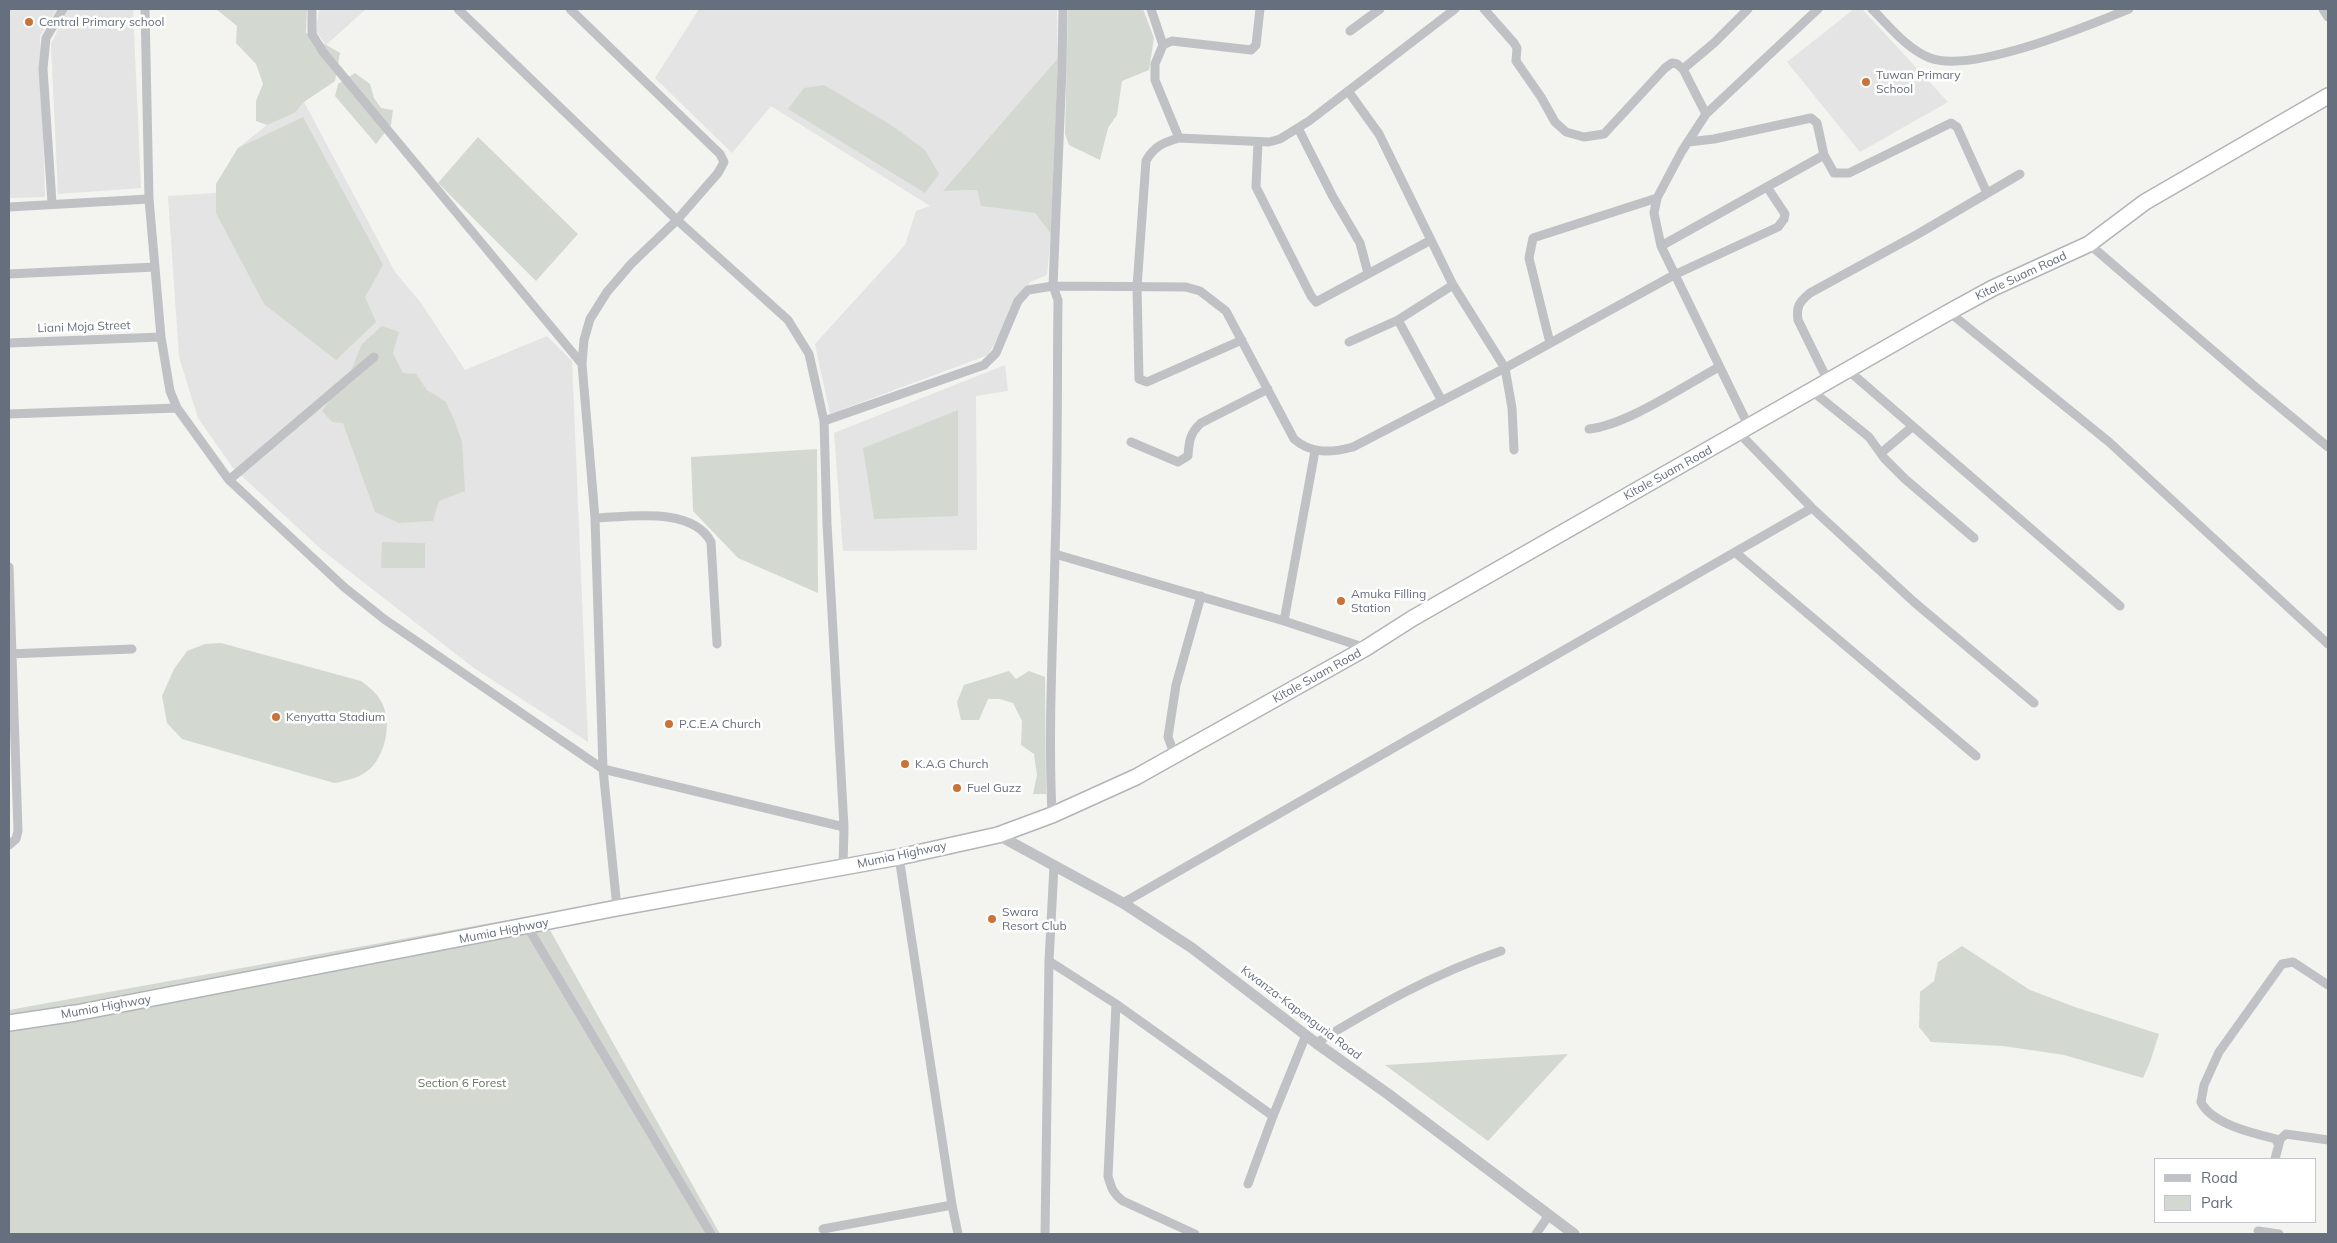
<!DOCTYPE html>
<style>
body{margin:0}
#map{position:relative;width:2337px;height:1243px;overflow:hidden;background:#f3f3f0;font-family:Mulish,sans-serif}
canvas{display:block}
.frame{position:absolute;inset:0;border:10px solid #666f7d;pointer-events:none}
.legend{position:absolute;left:2154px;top:1158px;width:162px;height:65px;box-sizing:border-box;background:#fff;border:1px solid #c2c5cb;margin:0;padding:6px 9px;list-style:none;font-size:15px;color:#666f7d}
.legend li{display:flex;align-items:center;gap:10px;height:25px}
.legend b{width:25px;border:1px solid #c2c5cb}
</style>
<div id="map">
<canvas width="2337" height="1243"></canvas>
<div class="frame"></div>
<ul class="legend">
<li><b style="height:6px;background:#bfc1c4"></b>Road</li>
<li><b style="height:14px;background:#d3d9d1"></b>Park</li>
</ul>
</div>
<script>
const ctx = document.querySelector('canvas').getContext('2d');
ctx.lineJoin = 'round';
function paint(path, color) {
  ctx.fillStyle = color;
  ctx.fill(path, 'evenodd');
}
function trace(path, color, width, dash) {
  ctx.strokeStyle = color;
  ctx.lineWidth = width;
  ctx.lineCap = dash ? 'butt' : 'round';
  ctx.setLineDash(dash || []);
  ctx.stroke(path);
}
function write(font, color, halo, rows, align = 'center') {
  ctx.font = font + ' Mulish,sans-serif';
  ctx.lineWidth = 5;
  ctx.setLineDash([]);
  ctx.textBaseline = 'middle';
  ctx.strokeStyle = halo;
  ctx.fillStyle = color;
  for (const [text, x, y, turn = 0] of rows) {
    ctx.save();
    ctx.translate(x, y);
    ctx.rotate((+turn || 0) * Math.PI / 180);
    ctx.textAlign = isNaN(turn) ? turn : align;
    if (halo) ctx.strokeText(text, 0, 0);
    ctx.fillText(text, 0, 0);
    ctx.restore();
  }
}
paint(new Path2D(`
 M9 9H57L40 36 45 197 9 198Z
 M68 9H133L141 188 58 194 51 44Z
 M319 9H366L326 45 316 31Z
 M699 9H1057L1058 58 944 191 977 190 981 206 1035 213 1051 234 1047 275 1030 282 988 355 830 414 815 344 905 245 916 211 930 206 771 106 732 153 655 78Z
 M1854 9H1862L1948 102 1860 152 1787 62Z
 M304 102 395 272 421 303 465 370 547 336 572 361 588 742 474 668 322 550 233 468 198 418 179 357 168 196 216 193V184L238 148 267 125 295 113Z
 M1005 365 1008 391 976 396 977 550 843 551 834 433Z`), '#e3e4e3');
paint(new Path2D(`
 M216 9H307L306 33 340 53 335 81 304 102 295 113 267 125 256 121V101L263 84 256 64 236 43 237 26Z
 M1068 9H1143L1154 38 1149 70 1122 81 1117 115 1108 128 1100 160 1069 145 1065 134Z
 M1058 58 1051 234 1035 213 981 206 977 190 943 191Z
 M355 73 370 84 374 98 381 108 393 110 391 125 376 144 335 96 338 84Z
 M824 85 891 125 925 150 939 174 925 193 788 109 804 88Z
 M303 117 383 265 365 297 376 322 336 360 264 304 216 213V184L238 148Z
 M478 137 578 234 536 281 438 183Z
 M382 326 399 332 393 353 403 373 416 374 427 390 446 402 455 422 462 442 465 491 439 501 433 521 399 523 375 512 343 423 332 422 322 411 349 375 362 344Z
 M958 410V516L874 519 863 448Z
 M817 449 818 593 738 558 693 511 691 457Z
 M382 542 425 543V568H381Z
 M221 643 361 681C366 685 372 689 376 694 394 714 388 751 370 769 361 777 347 781 334 783L182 739 167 723 162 696 174 669 187 651 205 644Z
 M1009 671 1016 679 1029 671 1045 677 1046 794H1033L1037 775 1034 754 1021 745 1022 721 1013 703 1000 699H988L979 720H961L957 702 964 685Z
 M541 914 720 1234H9V1010Z
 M1962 946 2030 990 2075 1007 2159 1034 2150 1062 2143 1078 2064 1055 2003 1046 1931 1042 1919 1027 1920 992 1934 981 1938 962Z
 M1568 1054 1488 1141 1385 1065Z`), '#d3d9d1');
const trunk = new Path2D(`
 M9 1023 76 1013 617 908 899 857 998 835 1052 815 1136 777 1366 648 1413 618 1949 312 1993 288 2089 244 2145 202 2328 96`);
trace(trunk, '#b2b4b7', 18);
trace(new Path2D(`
 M145 9 149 199 161 337 170 391 177 408 229 480 344 587 384 619 603 769 844 827
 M312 9V34L323 52 582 364
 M458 9 677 220 788 320 809 354 824 421 827 524 844 827 843 867
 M570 9 720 154 724 162 718 173 677 220 631 264 607 292 590 319 584 340 582 364 595 518 603 769 617 908
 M1151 9 1163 45
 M1484 9 1514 43 1517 48 1516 61 1541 97 1555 122 1566 132 1584 137 1604 134 1665 68 1672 63 1677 64 1683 69 1706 114
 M1872 9C1889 26 1907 49 1930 58 1973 74 2087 26 2129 9
 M2323 9 2328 17
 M1350 31 1380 9
 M1683 69 1714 43 1748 9
 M1348 91 1379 134 1453 285 1505 368 1512 408 1514 450
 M1298 128 1333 197 1360 243 1368 273
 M1179 138 1155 80V64L1163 45 1172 41 1251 50 1256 45 1260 9
 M1258 142 1256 187 1311 296 1316 302 1431 240
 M1688 142 1714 139 1811 118 1817 123 1824 155 1834 173H1849L1951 123 1957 127 1987 193
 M52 203 43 69 46 38 63 9
 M9 207 149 199
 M2089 244 2253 385 2328 447
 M1661 246 1824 155
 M9 274 155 267
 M1949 312 2109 442 2328 644
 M1398 320 1442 401
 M1242 340 1147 382 1139 379 1137 287 1146 161C1153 147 1164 142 1179 138L1269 142 1280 139 1309 121 1455 9
 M1349 342 1398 320 1453 285
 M9 343 161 337
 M1550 343 1529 258 1533 238 1657 198
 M1849 371 2120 606
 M1828 381 1798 320C1796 307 1799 302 1810 293L1918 234 2020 174
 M1812 391 1869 437 1884 458 1905 479 1974 538
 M9 414 177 408
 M824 421 984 365 996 353 1018 301 1028 290 1053 286 1186 287 1200 291 1226 311 1294 439C1311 454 1331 453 1353 447L1505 368 1674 275 1778 227 1784 219 1785 214 1767 187
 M1749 427 1661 246 1654 213 1657 198 1682 151 1706 114 1818 9
 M1589 429C1627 425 1684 386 1719 367
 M1739 433 1812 508 1914 602 2034 703
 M1131 442 1178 462 1188 456C1189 441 1190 433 1201 423L1268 389
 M1881 453 1912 427
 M229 480 374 357
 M595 518C629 517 692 506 711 542L717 644
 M1736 553 1976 756
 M1055 554 1284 621 1366 648
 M9 567 18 831 16 839 9 845
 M1284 621 1315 451
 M9 654 132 649
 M1175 756 1168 737 1176 685 1201 596
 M1052 815C1048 728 1053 641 1055 554 1058 469 1057 385 1058 300L1053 286 1062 69 1063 9
 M899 857 952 1205 958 1234
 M1123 903 1812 508
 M527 926 711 1234
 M1049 961 1116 1004 1273 1116
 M1116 1004 1108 1176C1111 1187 1113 1194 1123 1201L1195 1234
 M1316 1043C1377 1006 1433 974 1501 951
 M2280 1140C2257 1134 2212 1125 2201 1102L2204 1085 2219 1052 2282 964 2293 962 2328 985
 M2275 1159 2280 1140 2277 1142 2286 1134 2328 1140
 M1248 1184 1273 1116 1306 1035
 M823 1229 952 1205
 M2258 1231 2279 1234
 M1045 1234 1049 961 1054 866
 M1536 1234 1549 1215`), '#bfc1c4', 9);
trace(new Path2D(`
 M998 835 1123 903 1192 948 1316 1043 1388 1094 1574 1234`), '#bfc1c4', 11);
trace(trunk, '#fff', 15);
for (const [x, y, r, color] of [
 [29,22,5,"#ca7338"],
 [1866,82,5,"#ca7338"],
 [1341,601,5,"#ca7338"],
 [276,717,5,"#ca7338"],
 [669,724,5,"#ca7338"],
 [905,764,5,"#ca7338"],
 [957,788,5,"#ca7338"],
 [992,919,5,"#ca7338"]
]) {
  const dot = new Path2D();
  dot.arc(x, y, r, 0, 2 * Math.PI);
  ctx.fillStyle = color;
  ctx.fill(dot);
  trace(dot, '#fff', 2);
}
write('12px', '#666f7d', '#fff', [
 ["Central Primary school",39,22],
 ["Tuwan Primary",1876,75],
 ["School",1876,89],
 ["Amuka Filling",1351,594],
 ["Station",1351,608],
 ["Kenyatta Stadium",286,717],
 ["P.C.E.A Church",679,724],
 ["K.A.G Church",915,764],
 ["Fuel Guzz",967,788],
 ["Swara",1002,912],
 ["Resort Club",1002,926]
], 'left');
write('12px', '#666f7d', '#fff', [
 ["Kitale Suam Road",2021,276,-25],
 ["Liani Moja Street",84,327,-2],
 ["Kitale Suam Road",1668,473,-29],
 ["Kitale Suam Road",1317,676,-29],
 ["Mumia Highway",902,855,-12],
 ["Mumia Highway",504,931,-11],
 ["Mumia Highway",106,1007,-10],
 ["Kwanza-Kapenguria Road",1301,1013,37]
]);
write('12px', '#657564', '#fff', [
 ["Section 6 Forest",462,1083]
]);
</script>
